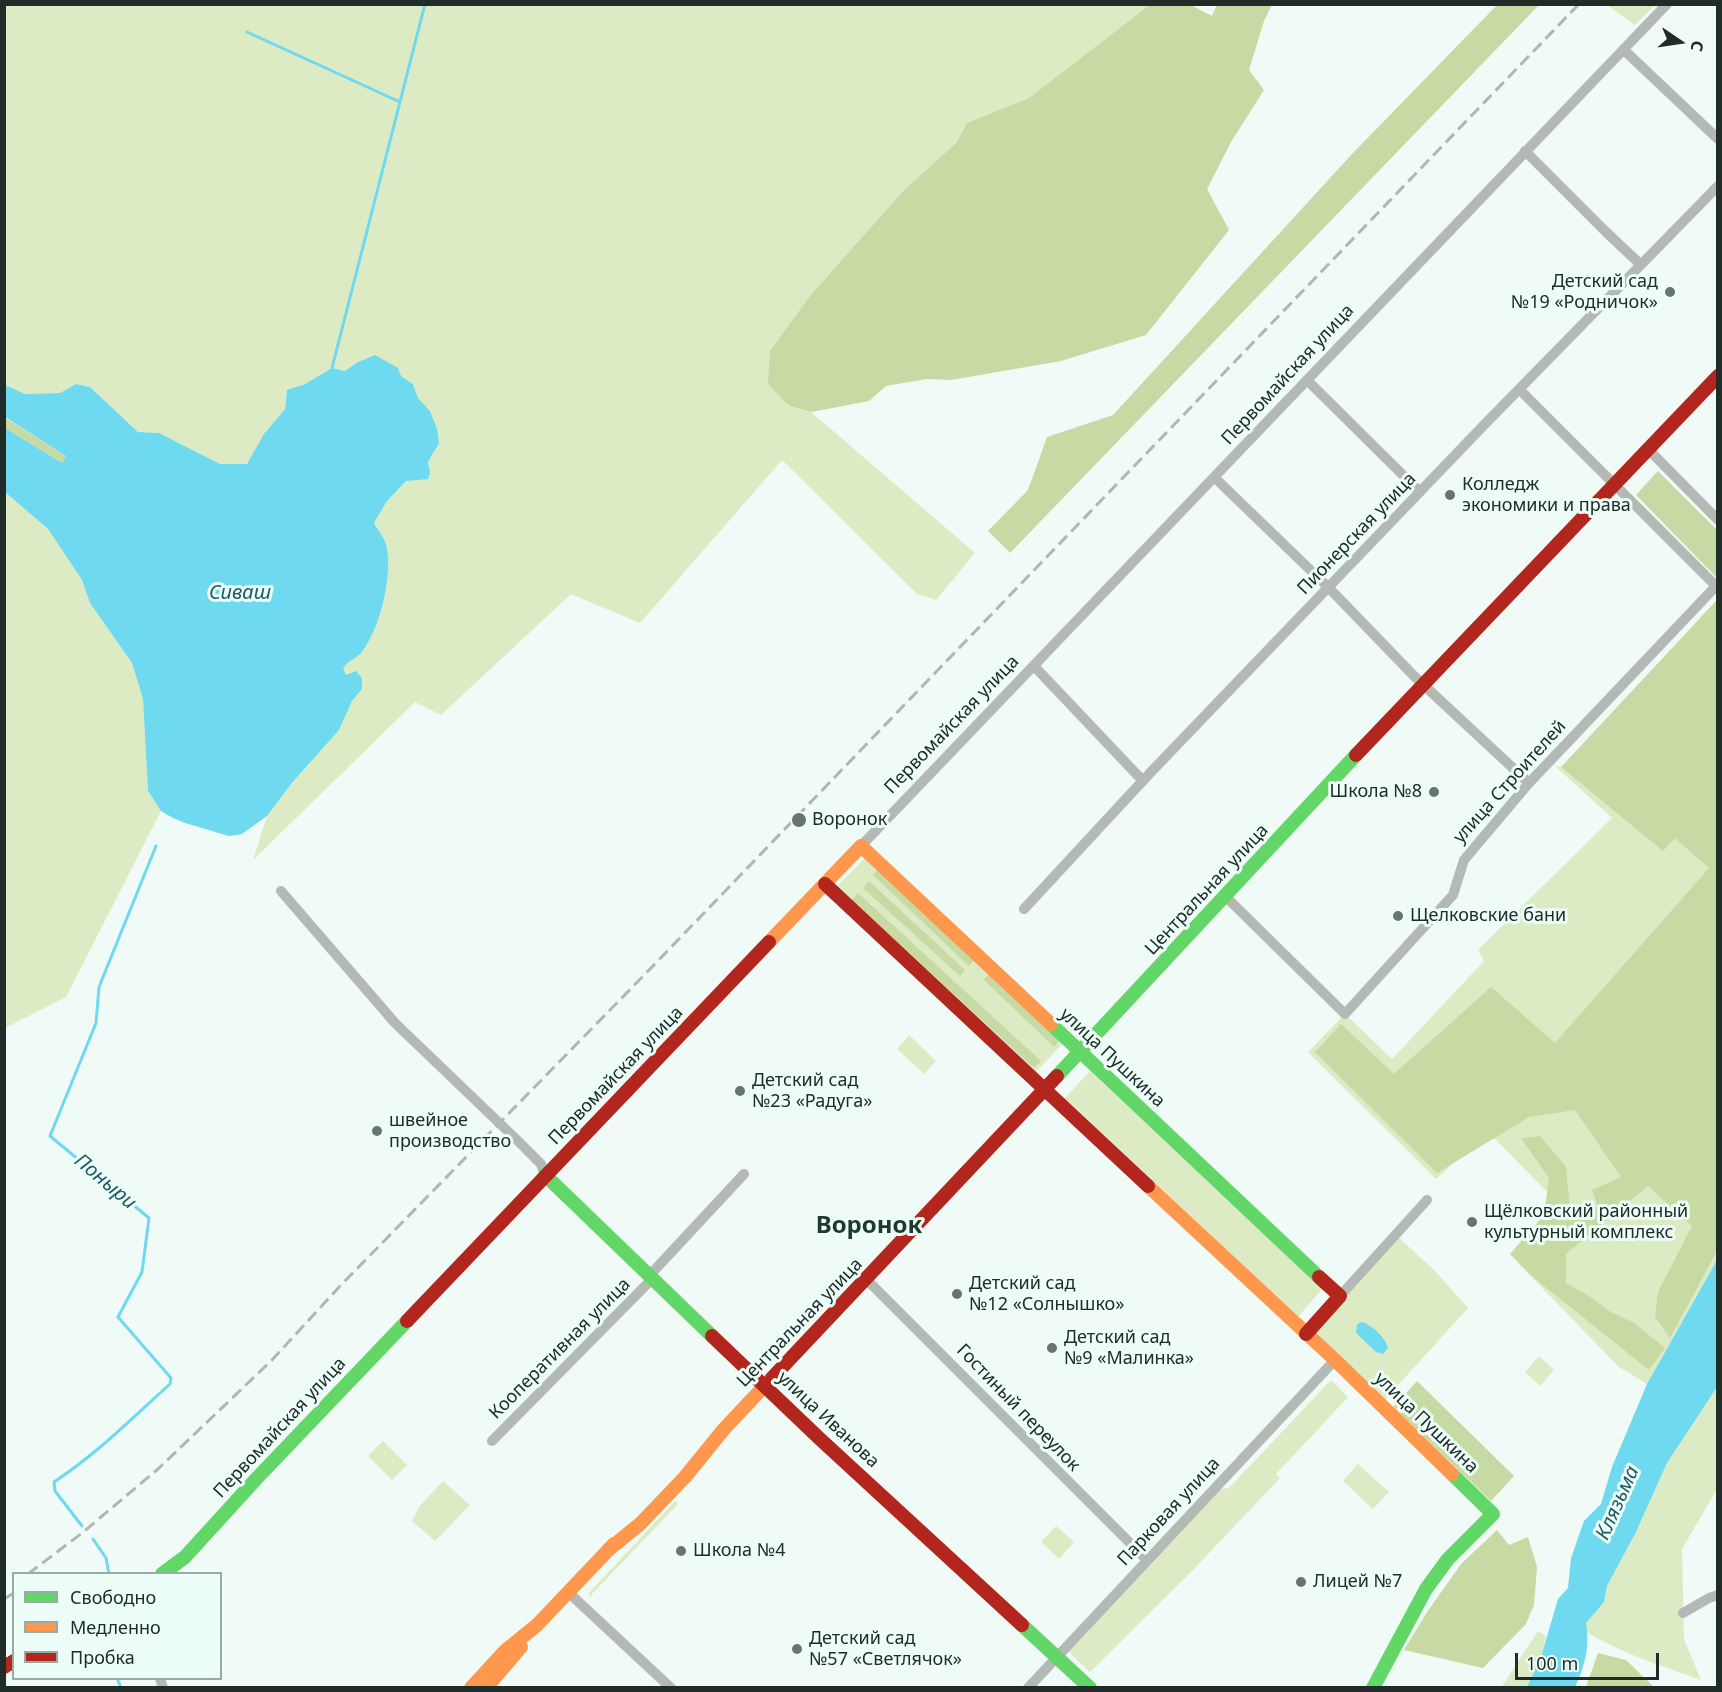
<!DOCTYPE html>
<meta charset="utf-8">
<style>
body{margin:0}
#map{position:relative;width:1722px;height:1692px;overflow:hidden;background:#f0faf6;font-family:"Noto Sans",sans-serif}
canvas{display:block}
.frame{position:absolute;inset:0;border:6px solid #202c27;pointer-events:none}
.legend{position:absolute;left:12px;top:1572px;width:210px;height:108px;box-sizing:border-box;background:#ecfef7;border:2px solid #9aaaa4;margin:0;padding:8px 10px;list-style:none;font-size:18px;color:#202c27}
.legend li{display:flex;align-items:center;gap:12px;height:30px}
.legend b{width:30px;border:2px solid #9aaaa4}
.north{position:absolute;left:1650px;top:12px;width:60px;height:60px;-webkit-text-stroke:4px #ecfef7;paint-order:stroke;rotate:103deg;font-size:16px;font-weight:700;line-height:24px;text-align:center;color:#202c27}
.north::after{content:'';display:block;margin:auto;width:21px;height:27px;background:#202c27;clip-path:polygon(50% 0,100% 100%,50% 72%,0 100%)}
.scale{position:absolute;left:1515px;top:1653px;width:144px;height:27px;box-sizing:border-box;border:3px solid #202c27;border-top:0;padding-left:8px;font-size:18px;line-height:21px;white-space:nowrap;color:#202c27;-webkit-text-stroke:4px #ecfef7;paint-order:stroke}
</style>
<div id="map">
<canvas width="1722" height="1692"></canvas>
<div class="frame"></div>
<ul class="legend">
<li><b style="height:8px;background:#63d668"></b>Свободно</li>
<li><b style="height:8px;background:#ff974d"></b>Медленно</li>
<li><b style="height:8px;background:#b3261e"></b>Пробка</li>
</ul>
<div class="north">С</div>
<div class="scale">100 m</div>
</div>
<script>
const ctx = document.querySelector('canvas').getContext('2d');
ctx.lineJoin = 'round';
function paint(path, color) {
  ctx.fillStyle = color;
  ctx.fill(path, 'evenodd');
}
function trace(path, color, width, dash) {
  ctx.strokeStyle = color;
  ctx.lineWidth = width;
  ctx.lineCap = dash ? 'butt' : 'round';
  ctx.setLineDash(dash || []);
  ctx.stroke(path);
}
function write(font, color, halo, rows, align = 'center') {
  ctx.font = font + ' "Noto Sans",sans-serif';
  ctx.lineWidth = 6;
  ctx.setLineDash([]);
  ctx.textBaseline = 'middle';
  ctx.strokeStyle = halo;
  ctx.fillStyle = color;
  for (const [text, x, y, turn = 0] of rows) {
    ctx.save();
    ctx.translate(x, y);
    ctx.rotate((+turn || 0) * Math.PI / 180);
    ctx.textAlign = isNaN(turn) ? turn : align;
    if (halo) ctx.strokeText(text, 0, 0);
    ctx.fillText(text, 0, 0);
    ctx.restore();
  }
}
paint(new Path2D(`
 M4 5H1151L1029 98 967 123 956 143 903 191 809 297 770 351 788 406 811 412 975 553 936 600 917 594 782 460 640 623 571 594 441 715 415 702 253 860 267 816 291 784 339 730 352 701 362 689 346 675 342 669C347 661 354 660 360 654 380 632 394 572 386 544 384 537 378 530 374 523L387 501 406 481 430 472 428 462 439 443 430 411 418 398 413 384 401 376 356 362 345 371 332 368 305 384 287 390 285 409 265 434 247 464H220L159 433 138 432 90 387 76 384 60 393 25 394 5 385Z
 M1607 5H1655L1635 25Z
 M5 492 48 529 82 580 90 603 132 663 143 699 148 791 161 811 66 997 5 1028Z
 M1717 600V1260L1647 1384 1619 1367 1517 1262 1565 1210 1494 1138 1487 1132 1436 1179 1308 1052 1345 1014 1392 1059 1484 961 1478 950 1612 818 1555 766 1562 767Z
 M868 855 1064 1042 1036 1072 836 887Z
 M909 1035 936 1061 924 1074 897 1049Z
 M1090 1071 1322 1289 1298 1317 1065 1098Z
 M1396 1235 1435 1271 1468 1308 1380 1405 1306 1335Z
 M1539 1356 1554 1370 1540 1386 1525 1372Z
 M1331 1380 1348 1397 1276 1474 1280 1478 1192 1571 1090 1672 1069 1652 1217 1490 1229 1488Z
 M1717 1387V1489L1682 1549 1684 1639 1701 1680C1662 1666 1624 1654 1588 1633L1585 1623 1604 1602 1607 1586 1636 1532 1667 1463Z
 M383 1441 407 1465 392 1480 368 1456Z
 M1358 1464 1389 1492 1373 1509 1343 1481Z
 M443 1481 470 1505 435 1541 412 1521 419 1507Z
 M675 1501 678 1504 589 1597V1593Z
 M1056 1526 1074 1542 1059 1559 1041 1542Z
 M1538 1631 1546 1636 1541 1657 1527 1687 1501 1688Z`), '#dcebc4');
paint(new Path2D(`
 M1151 4 1191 5 1212 16 1217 5H1272L1264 21 1249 70 1264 90 1231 142 1207 189 1229 230 1146 335 1061 361 951 380 927 379 886 386 869 401 811 412 789 406 768 384 770 351 809 297 903 191 956 143 967 123 1029 98Z
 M1497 5H1539L1010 553 988 531 1028 490 1047 437 1113 415 1352 154Z
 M4 417 66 456 62 463 5 428Z
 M1658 471 1717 530V578L1636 495Z
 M1717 600V1251L1670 1338 1655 1317 1658 1292 1692 1226 1648 1186 1566 1254V1283L1592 1298 1609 1311 1634 1323 1665 1348 1649 1370 1534 1278 1510 1254 1544 1215 1549 1178 1521 1138 1540 1136 1566 1167 1570 1210 1598 1207 1592 1190 1621 1177 1575 1110 1529 1117 1437 1173 1315 1052 1341 1024 1394 1074 1491 987 1555 1043 1709 868 1675 838 1663 851 1561 767Z
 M880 868 975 959 969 966 873 875Z
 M869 881 965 970 960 976 863 888Z
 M858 893 1041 1061 1034 1068 852 900Z
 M990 973 1060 1040 1054 1047 984 980Z
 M1417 1381 1514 1476 1491 1501 1393 1407Z
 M1497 1530 1509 1545 1528 1537 1537 1567 1534 1605 1526 1624 1483 1668 1404 1650 1427 1612 1461 1564Z
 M1598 1653 1626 1660 1654 1687H1586Z`), '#c8daa3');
paint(new Path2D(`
 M375 355 398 368 401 376 413 384 418 398 430 411 437 429 439 443 428 462 430 472 428 479 406 481 387 501 374 523C378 530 384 537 386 544 394 572 380 632 360 654 354 660 347 661 343 669L346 675 356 671 362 678V689L352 701 339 730 291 784 267 816 242 834 229 836 185 823 173 818 161 811 148 791 143 699 132 663 90 603 82 580 48 529 5 492V428L62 463 66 456 5 417V385L25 394 60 393 76 384 90 387 138 432 159 433 220 464H247L264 434 285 409 287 390 305 384 332 368 345 371 356 363Z
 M1717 1260V1387L1667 1463 1636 1532 1607 1586 1604 1602 1586 1623C1590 1646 1585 1666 1575 1687H1527L1541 1657 1558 1599 1568 1588 1571 1558 1584 1521 1601 1504 1612 1467 1647 1384Z
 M1362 1322C1372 1325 1386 1338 1388 1348L1383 1354 1376 1352 1356 1333 1357 1324Z`), '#6ed9ef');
trace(new Path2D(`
 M247 32 400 102
 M332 368 425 4
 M82 1526 55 1491 54 1482C98 1453 132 1418 170 1384L171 1378 118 1317 142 1272 149 1218 50 1136 96 1023 99 987 156 846
 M93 1539 106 1558 109 1574
 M117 1678 121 1688`), '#6ed9ef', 3);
trace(new Path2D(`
 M1624 50 1718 139
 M1525 151 1606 232 1640 264
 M1308 381 1420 492
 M1519 389 1716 586
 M1648 449 1718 520
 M1215 478 1329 588 1414 676 1529 783
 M1034 666 1143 781
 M861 846 1667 4
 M281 891 395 1023 516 1139 541 1164 545 1175
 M1226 897 1345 1014 1453 895 1464 860 1529 783 1718 584
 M1024 909 1150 773 1484 425 1718 186
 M649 1276 744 1174
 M866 1279 1147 1560
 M1340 1296 1427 1200
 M492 1441 652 1279
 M569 1593 671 1688
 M1683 1613 1709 1598 1718 1595
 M160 1678 163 1688
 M1028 1688 1335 1360`), '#b4b9b5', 10);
trace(new Path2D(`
 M1051 1024 1319 1277
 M1057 1076 1356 755
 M545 1175 712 1336
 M162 1574 185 1557 257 1478 407 1321
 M1022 1625 1090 1688
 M1373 1688 1426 1589 1448 1559 1493 1514 1452 1474`), '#63d668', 14);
trace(new Path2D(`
 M769 942 861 846 1051 1024
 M1148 1186 1335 1360 1452 1474
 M608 1550 640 1524 685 1477 724 1429 772 1378
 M471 1688 505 1651 537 1625 614 1544
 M486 1688 521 1647`), '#ff974d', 14);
trace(new Path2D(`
 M1356 755 1718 376
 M825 884 1148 1186
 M407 1321 769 942
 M1306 1334 1340 1296 1319 1277
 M712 1336 820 1439 1022 1625
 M772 1378 1057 1076
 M4 1667 14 1661`), '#b3261e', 14);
trace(new Path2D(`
 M28 1574 82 1533 158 1469 272 1360 341 1285 653 966 1579 4
 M4 1599 14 1593`), '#b0b6b4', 3, [12, 6]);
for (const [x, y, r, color] of [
 [1670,292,6,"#69746f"],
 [1450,495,6,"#69746f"],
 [1434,792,6,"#69746f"],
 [799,820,8,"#69746f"],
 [1398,916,6,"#69746f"],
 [740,1091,6,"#69746f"],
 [377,1131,6,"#69746f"],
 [1472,1222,6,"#69746f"],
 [957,1294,6,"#69746f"],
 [1052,1348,6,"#69746f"],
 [681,1551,6,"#69746f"],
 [1301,1582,6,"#69746f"],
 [797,1649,6,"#69746f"]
]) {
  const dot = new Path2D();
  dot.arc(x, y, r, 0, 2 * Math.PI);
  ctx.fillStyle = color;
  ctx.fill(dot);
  trace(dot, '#ecfef7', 2);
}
write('18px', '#202c27', '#ecfef7', [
 ["Детский сад",1658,282,"right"],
 ["№19 «Родничок»",1658,303,"right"],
 ["Колледж",1462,485],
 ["экономики и права",1462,506],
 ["Школа №8",1422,792,"right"],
 ["Воронок",812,820],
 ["Щелковские бани",1410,916],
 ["Детский сад",752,1081],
 ["№23 «Радуга»",752,1102],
 ["швейное",389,1121],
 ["производство",389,1142],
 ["Щёлковский районный",1484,1212],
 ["культурный комплекс",1484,1233],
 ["Детский сад",969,1284],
 ["№12 «Солнышко»",969,1305],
 ["Детский сад",1064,1338],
 ["№9 «Малинка»",1064,1359],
 ["Школа №4",693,1551],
 ["Лицей №7",1313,1582],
 ["Детский сад",809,1639],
 ["№57 «Светлячок»",809,1660]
], 'left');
write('18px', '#202c27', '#ecfef7', [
 ["Первомайская улица",1288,375,-47],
 ["Пионерская улица",1357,534,-46],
 ["Первомайская улица",952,725,-46],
 ["улица Строителей",1510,782,-48],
 ["Центральная улица",1207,890,-47],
 ["улица Пушкина",1112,1058,43],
 ["Первомайская улица",616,1076,-46],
 ["Центральная улица",800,1323,-46],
 ["Кооперативная улица",560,1349,-45],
 ["Гостиный переулок",1018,1408,46],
 ["улица Иванова",828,1420,43],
 ["улица Пушкина",1426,1423,44],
 ["Первомайская улица",280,1428,-47],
 ["Парковая улица",1169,1512,-47]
]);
write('italic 20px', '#1f5967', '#ecfef7', [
 ["Сиваш",240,593],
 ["Поныри",105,1182,40],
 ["Клязьма",1618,1503,-66]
]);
write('bold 24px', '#1f392f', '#ecfef7', [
 ["Воронок",869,1226]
]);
</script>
